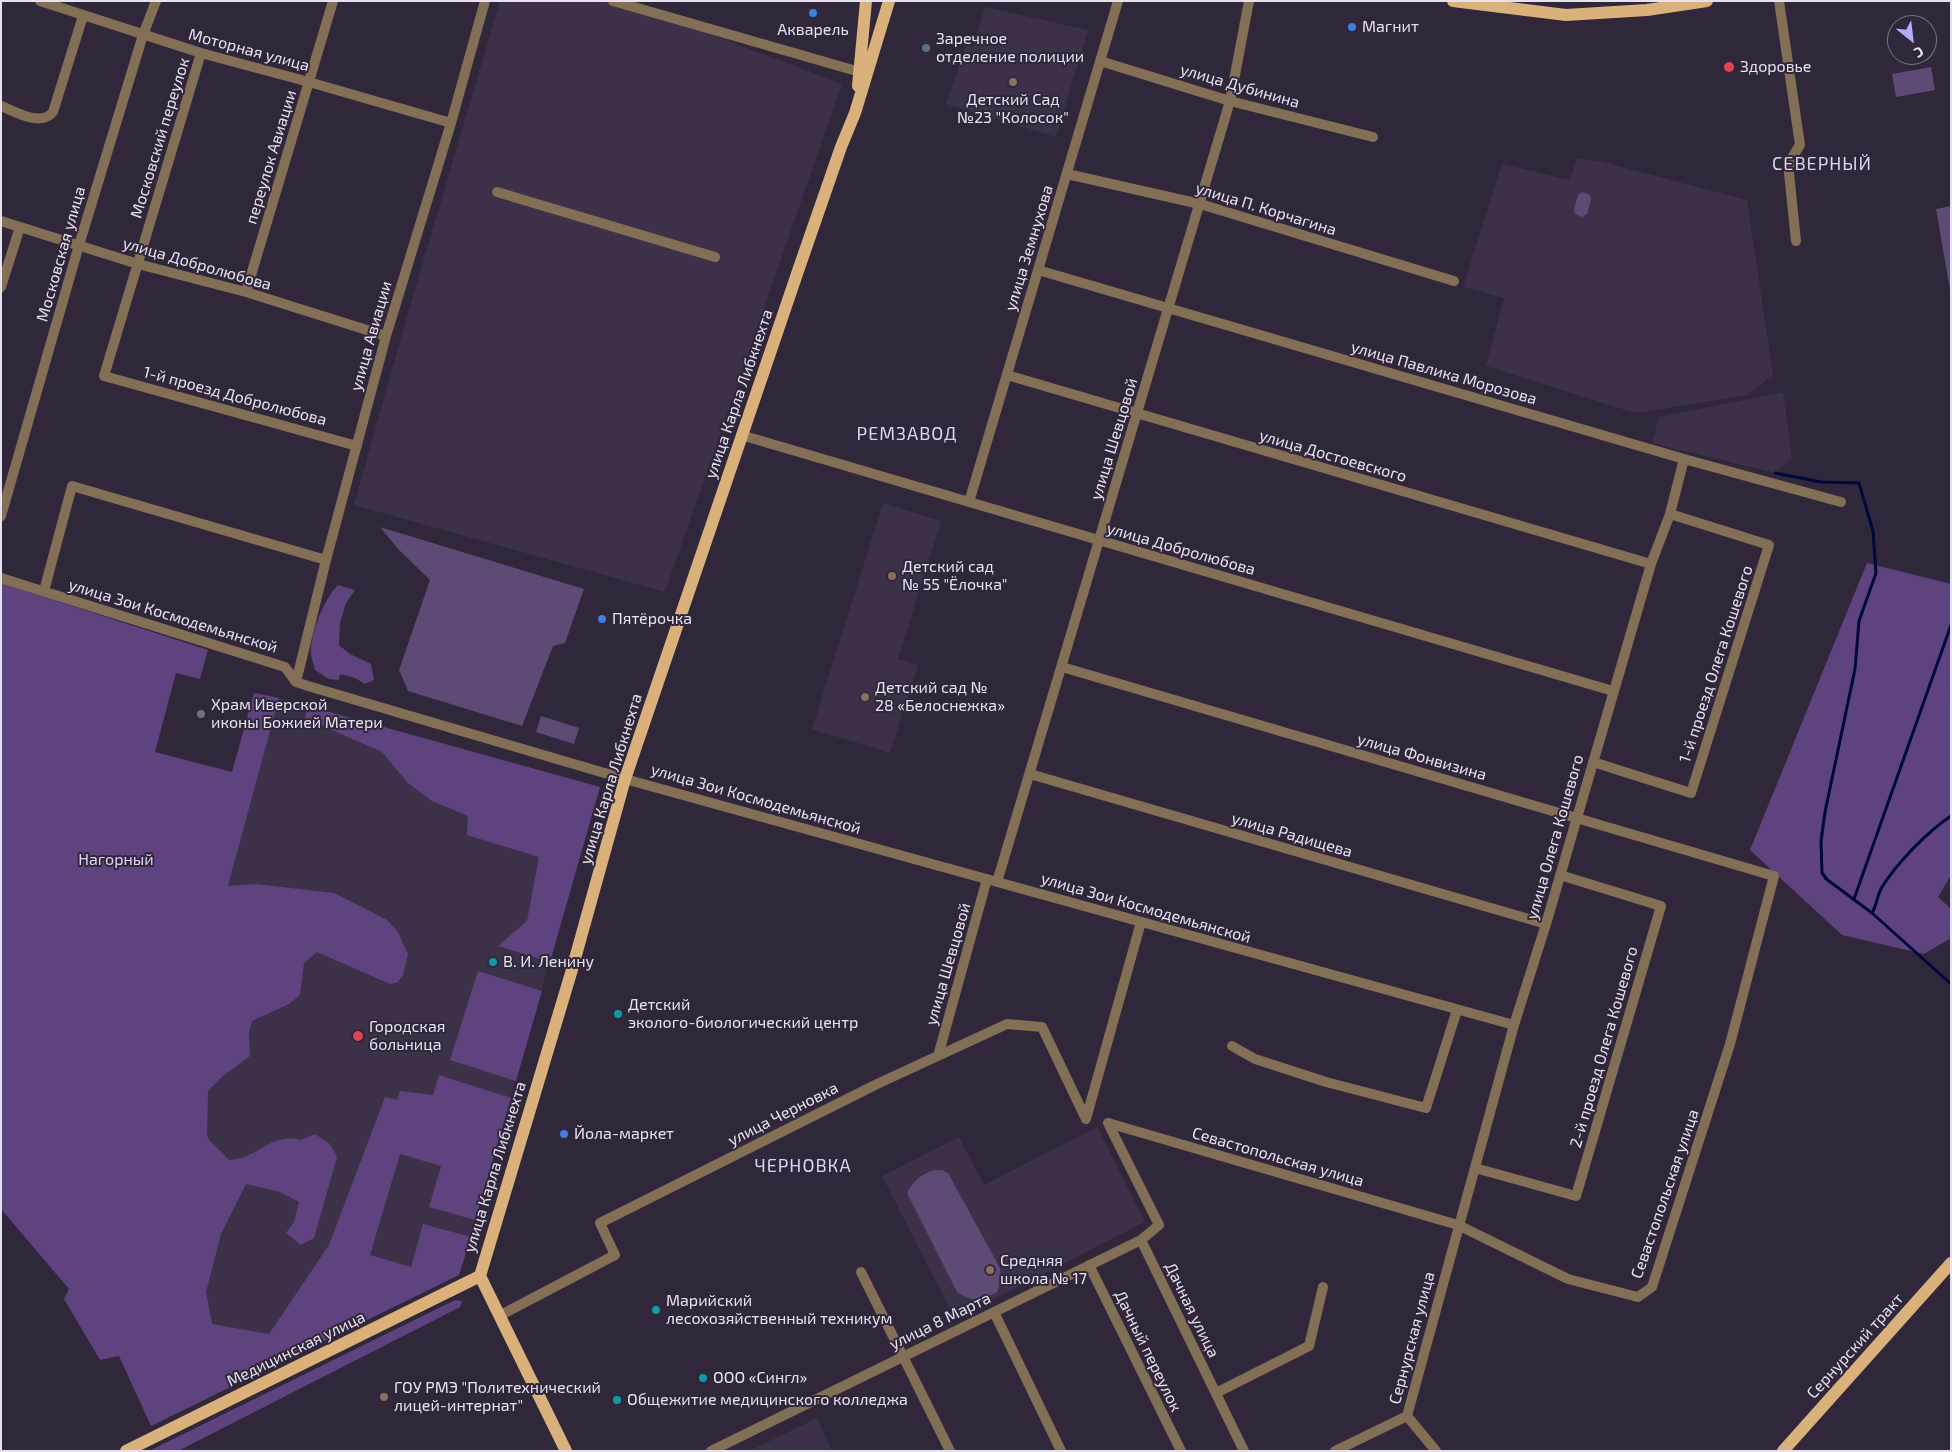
<!DOCTYPE html>
<meta charset="utf-8">
<style>
body{margin:0}
#map{position:relative;width:1952px;height:1452px;overflow:hidden;background:#30273b;font-family:"Exo 2",sans-serif}
canvas{display:block}
.frame{position:absolute;inset:0;border:2px solid #e7e2ef;pointer-events:none}
.north{position:absolute;left:1887px;top:15px;width:50px;height:50px;box-sizing:border-box;background:#30273b;border:1px solid #797283;border-radius:50%;rotate:151deg;font-size:14px;font-weight:700;line-height:20px;text-align:center;color:#e7e2ef}
.north::after{content:'';display:block;margin:auto;width:18px;height:22px;background:#b0adfa;clip-path:polygon(50% 0,100% 100%,50% 72%,0 100%)}
</style>
<div id="map">
<canvas width="1952" height="1452"></canvas>
<div class="frame"></div>
<div class="north">С</div>
</div>
<script>
const ctx = document.querySelector('canvas').getContext('2d');
ctx.lineJoin = 'round';
function paint(path, color) {
  ctx.fillStyle = color;
  ctx.fill(path, 'evenodd');
}
function trace(path, color, width, dash) {
  ctx.strokeStyle = color;
  ctx.lineWidth = width;
  ctx.lineCap = dash ? 'butt' : 'round';
  ctx.setLineDash(dash || []);
  ctx.stroke(path);
}
function write(font, color, halo, rows, align = 'center') {
  ctx.font = font + ' "Exo 2",sans-serif';
  ctx.lineWidth = 4;
  ctx.setLineDash([]);
  ctx.textBaseline = 'middle';
  ctx.strokeStyle = halo;
  ctx.fillStyle = color;
  for (const [text, x, y, turn = 0] of rows) {
    ctx.save();
    ctx.translate(x, y);
    ctx.rotate((+turn || 0) * Math.PI / 180);
    ctx.textAlign = isNaN(turn) ? turn : align;
    if (halo) ctx.strokeText(text, 0, 0);
    ctx.fillText(text, 0, 0);
    ctx.restore();
  }
}
paint(new Path2D(`
 M500 1H600L670 19 842 84 665 592 354 505 406 320Z
 M985 7 1088 30 1056 137 946 104 966 45 973 47Z
 M1577 158 1599 161 1747 200 1773 375 1748 395 1635 413 1486 366 1504 298 1463 287 1502 164 1570 180Z
 M1783 392 1792 459 1775 473 1652 443 1659 417Z
 M883 503 941 521 898 659 918 665 890 753 812 729Z
 M279 698 600 787 459 1275 151 1426 167 1110Z
 M1097 1127 1145 1222 955 1319 882 1176 959 1137 984 1185Z
 M817 1418 832 1451H749Z`), '#3c3149');
paint(new Path2D(`
 M1931 67 1935 90 1896 97 1892 74Z
 M1582 192 1590 195 1591 200 1587 214 1582 217 1575 214 1574 209 1578 195Z
 M1951 206V290H1950L1936 209Z
 M380 527 584 589 565 643 553 646 522 726 408 691 399 670 430 580 398 549Z
 M541 716 579 728 574 744 536 732Z
 M935 1170H942L948 1173 1000 1268 1001 1280 997 1292C979 1301 975 1303 957 1292L907 1193C914 1180 921 1174 935 1170Z`), '#5d4a75');
paint(new Path2D(`
 M1867 563 1951 584V875L1938 897 1951 909V938L1924 954 1842 935 1750 850Z
 M1 583 208 650 200 679 176 673 155 752 232 772 254 693 279 698 228 886 256 884 334 893 387 920 398 932 408 954 403 975 398 982 390 984 317 952 304 963 300 995 289 1004 252 1021 249 1032 250 1056 223 1076 208 1091 207 1134 209 1140 229 1160C259 1159 270 1132 300 1140L315 1134 330 1144 337 1157 314 1238 301 1245 286 1233 294 1222 299 1202 280 1192 246 1184 221 1234 206 1292 212 1324 269 1334 329 1245 385 1097 397 1100 400 1091 433 1095 439 1075 511 1098 475 1220 429 1207 441 1166 400 1154 370 1255 411 1267 423 1224 471 1237 459 1275 151 1426 119 1356 100 1360 64 1299 69 1289 1 1209Z
 M338 585 355 590 346 603 340 623 339 645 350 654 371 664 374 680 365 684 355 678 340 674 339 680 329 679 315 670C314 665 312 660 311 655 310 634 323 600 338 585Z
 M308 706 600 787 550 962 498 946 527 921 539 857 467 835 468 816 432 801 408 783 382 752 305 718Z
 M478 971 542 991 516 1081 450 1060Z
 M455 1300 462 1301 460 1307 178 1451H149Z`), '#5e437f');
trace(new Path2D(`
 M1775 473 1821 482 1859 483 1873 531 1876 573 1859 621 1855 669 1825 812 1821 841 1822 873 1826 878
 M1825 878 1872 913 1951 984
 M1854 899 1951 625
 M1872 913C1877 905 1877 895 1882 887 1897 863 1927 832 1951 816`), '#00073c', 3);
trace(new Path2D(`
 M40 1 201 53 309 82 451 123
 M613 1 860 72
 M1779 1 1800 145 1790 161 1789 173 1796 241
 M201 53 104 376 357 446
 M1100 61 1230 101 1373 137
 M1 106C16 112 41 127 53 112L83 16
 M1067 174 1200 204 1454 281
 M497 192 715 257
 M1 221 138 264 246 292 386 336
 M1038 270 1684 459 1841 502
 M1 287 20 227
 M246 292 333 1
 M1007 375 1651 564
 M741 435 1613 691
 M969 502 1118 1
 M1 516 79 245 143 35 156 1
 M1 578 285 667 296 682 308 686 625 779 1514 1025
 M44 591 72 486 326 560
 M1062 667 1774 876 1730 1044 1652 1287 1638 1297 1568 1279 1458 1225 1108 1123
 M296 682 326 560 386 336 451 123 485 1
 M1593 762 1691 793 1769 545 1670 514
 M1030 774 1546 924
 M997 882 1230 101 1249 1
 M1232 1046 1255 1059 1326 1082 1426 1108 1457 1010
 M938 1056 987 879
 M1086 1119 1141 922
 M1475 1168 1576 1196 1661 906 1560 875
 M1141 1240 1244 1451
 M1089 1265 1181 1451
 M861 1272 950 1451
 M994 1312 1061 1451
 M499 1316 615 1255 600 1223 877 1084 1007 1024 1042 1027 1086 1119
 M1216 1393 1309 1346 1323 1287
 M711 1451 1141 1240 1159 1225 1108 1123
 M1335 1451 1407 1416
 M1436 1451 1407 1416 1514 1025 1546 924 1651 564 1670 514 1684 459`), '#826f55', 10);
trace(new Path2D(`
 M1453 1 1566 15 1647 10 1707 1
 M858 86 866 1
 M126 1451 480 1276
 M566 1451 480 1276 571 973 625 779 799 268 841 147 855 113 889 1
 M1783 1451 1951 1263`), '#dab17b', 12);
for (const [x, y, r, color] of [
 [813,13,5,"#3f7fe0"],
 [1352,27,5,"#3f7fe0"],
 [926,48,5,"#5c6f8a"],
 [1729,67,6,"#e0444e"],
 [1013,82,5,"#8d6e63"],
 [892,576,5,"#8d6e63"],
 [602,619,5,"#3f7fe0"],
 [865,697,5,"#8d6e63"],
 [201,714,5,"#6b7280"],
 [493,962,5,"#0f9aa8"],
 [618,1014,5,"#0f9aa8"],
 [358,1036,6,"#e0444e"],
 [564,1134,5,"#3f7fe0"],
 [990,1270,5,"#8d6e63"],
 [656,1310,5,"#0f9aa8"],
 [703,1378,5,"#0f9aa8"],
 [384,1397,5,"#8d6e63"],
 [617,1400,5,"#0f9aa8"]
]) {
  const dot = new Path2D();
  dot.arc(x, y, r, 0, 2 * Math.PI);
  ctx.fillStyle = color;
  ctx.fill(dot);
  trace(dot, '#30273b', 2);
}
write('16px', '#e7e2ef', '#30273b', [
 ["Магнит",1362,27],
 ["Акварель",813,30,"center"],
 ["Заречное",936,39],
 ["отделение полиции",936,57],
 ["Здоровье",1740,67],
 ["Детский Сад",1013,100,"center"],
 ["№23 \"Колосок\"",1013,118,"center"],
 ["Детский сад",902,567],
 ["№ 55 \"Ёлочка\"",902,585],
 ["Пятёрочка",612,619],
 ["Детский сад №",875,688],
 ["28 «Белоснежка»",875,706],
 ["Храм Иверской",211,705],
 ["иконы Божией Матери",211,723],
 ["В. И. Ленину",503,962],
 ["Детский",628,1005],
 ["эколого-биологический центр",628,1023],
 ["Городская",369,1027],
 ["больница",369,1045],
 ["Йола-маркет",574,1134],
 ["Средняя",1000,1261],
 ["школа № 17",1000,1279],
 ["Марийский",666,1301],
 ["лесохозяйственный техникум",666,1319],
 ["ООО «Сингл»",713,1378],
 ["ГОУ РМЭ \"Политехнический",394,1388],
 ["лицей-интернат\"",394,1406],
 ["Общежитие медицинского колледжа",627,1400]
], 'left');
write('16px', '#e7e2ef', '#30273b', [
 ["Моторная улица",249,50,15],
 ["улица Дубинина",1240,86,16],
 ["Московский переулок",160,138,-73],
 ["переулок Авиации",271,157,-73],
 ["улица П. Корчагина",1266,209,17],
 ["улица Земнухова",1029,248,-73],
 ["Московская улица",61,254,-74],
 ["улица Добролюбова",197,264,16],
 ["улица Авиации",371,336,-74],
 ["улица Павлика Морозова",1444,373,16],
 ["улица Карла Либкнехта",739,394,-71],
 ["1-й проезд Добролюбова",235,396,15],
 ["улица Шевцовой",1114,439,-73],
 ["улица Достоевского",1333,456,16],
 ["улица Добролюбова",1181,549,16],
 ["улица Зои Космодемьянской",173,616,17],
 ["1-й проезд Олега Кошевого",1716,664,-72],
 ["улица Фонвизина",1422,757,16],
 ["улица Карла Либкнехта",611,779,-73],
 ["улица Зои Космодемьянской",756,799,16],
 ["улица Радищева",1292,835,16],
 ["улица Олега Кошевого",1555,837,-74],
 ["улица Зои Космодемьянской",1146,908,16],
 ["улица Шевцовой",948,964,-74],
 ["2-й проезд Олега Кошевого",1604,1047,-74],
 ["улица Черновка",783,1114,-27],
 ["Севастопольская улица",1278,1157,16],
 ["улица Карла Либкнехта",495,1167,-73],
 ["Севастопольская улица",1665,1194,-71],
 ["Дачная улица",1192,1310,64],
 ["улица 8 Марта",940,1321,-26],
 ["Сернурская улица",1412,1338,-75],
 ["Сернурский тракт",1855,1346,-48],
 ["Медицинская улица",296,1349,-26],
 ["Дачный переулок",1148,1351,64]
]);
write('16px', '#e0d2f6', '#30273b', [
 ["Нагорный",116,860]
]);
ctx.letterSpacing = '1px';
write('18px', '#d6d7f4', '#30273b', [
 ["СЕВЕРНЫЙ",1822,164],
 ["РЕМЗАВОД",907,434],
 ["ЧЕРНОВКА",803,1166]
]);
ctx.letterSpacing = '0px';
</script>
